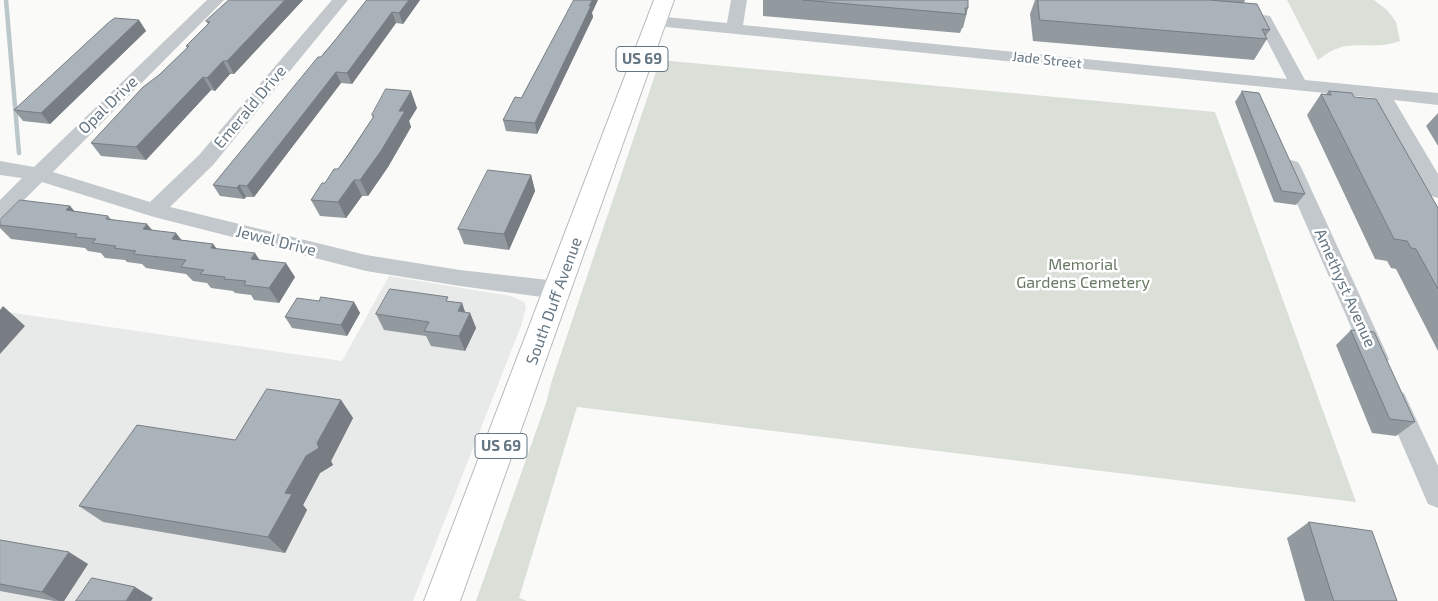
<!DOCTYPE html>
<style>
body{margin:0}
canvas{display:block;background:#fafaf8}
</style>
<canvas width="1438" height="601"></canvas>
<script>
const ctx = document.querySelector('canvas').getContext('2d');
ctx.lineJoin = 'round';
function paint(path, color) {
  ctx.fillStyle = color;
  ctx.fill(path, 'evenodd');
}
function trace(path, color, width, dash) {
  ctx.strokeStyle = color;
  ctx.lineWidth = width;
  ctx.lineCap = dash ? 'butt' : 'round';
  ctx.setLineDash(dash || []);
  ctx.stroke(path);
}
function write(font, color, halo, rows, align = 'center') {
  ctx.font = font + ' "Exo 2",sans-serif';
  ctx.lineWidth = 5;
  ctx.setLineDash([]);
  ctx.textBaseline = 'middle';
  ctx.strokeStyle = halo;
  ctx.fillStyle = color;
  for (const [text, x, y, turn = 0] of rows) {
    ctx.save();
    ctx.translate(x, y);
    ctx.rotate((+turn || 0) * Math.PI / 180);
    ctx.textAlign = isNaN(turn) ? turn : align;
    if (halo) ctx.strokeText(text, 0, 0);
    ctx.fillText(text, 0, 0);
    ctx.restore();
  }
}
paint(new Path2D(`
 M389 276 511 296 524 302 526 307 521 326 413 601H0V311L342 361Z`), '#e8e9e9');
paint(new Path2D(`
 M1287 0H1374L1387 10 1396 22 1400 41C1382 48 1366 44 1348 46 1336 47 1327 53 1318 60Z
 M660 60 1215 112 1356 502 577 407 519 598 527 601H476L546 403 552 380Z`), '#dadfd7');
trace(new Path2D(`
 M6 0 19 153`), '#bbc7cb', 4.5);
const primary = new Path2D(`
 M654 0H674L460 601H424Z`);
trace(primary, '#b5babe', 2);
paint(new Path2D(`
 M207 0H224L53 172 150 202 199 155 332 0H348L213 165 170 207 366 255 460 270 557 281 565 284 568 290 565 296 557 299 460 286 366 271 154 217 42 182 7 217 0 219V200L22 178 0 175V161L34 167Z
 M731 0H747L743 25 1287 79 1258 23 1229 19 1227 16 1229 13 1235 11 1270 16 1305 80 1438 93V105L1394 100 1438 174V198L1431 196 1375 98 656 26 650 24 648 21 650 18 656 16 727 23Z
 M1291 160 1298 162 1301 167 1389 359 1385 366 1377 369 1369 366 1365 359 1281 167 1284 162Z
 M1395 389 1404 393 1438 466V508L1428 504 1383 400 1386 393Z`), '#c3c8cc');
paint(primary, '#fff');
paint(new Path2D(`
 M229 0H303L234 74H230L215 91 211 90 146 160 101 156 91 143 187 48 186 46 208 24 206 21Z
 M367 0H420L403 24 396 23 352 84 341 83 254 197H246L244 199 220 196 213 185 336 39Z
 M763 0H968V8L963 28H962L960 33 763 16Z
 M1035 0H1245L1244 3 1270 30 1265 37 1267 39 1254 60 1033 41 1030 14Z
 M592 13 593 17 537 134 506 131 503 120Z
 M139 20 146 31 50 124 23 121 14 110Z
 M1242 91 1305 194 1296 205 1274 202 1235 102Z
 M1329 91 1354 97 1438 208V351L1396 269 1391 268 1387 261 1375 259 1307 115 1321 94H1326Z
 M417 108 409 121 411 127 388 167 368 196H362L346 218 320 216 311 200 325 183 338 169 373 118 372 115Z
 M1438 113V146L1426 126Z
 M531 175 535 191 509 250 464 244 458 229Z
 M70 206 74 211 108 216 111 219 152 230 182 240 213 244 217 249 260 260 295 277 279 303 254 300 251 295 235 293 233 291 211 288 207 283 193 281 186 274 146 268 142 264 127 262 125 260 105 258 101 253 88 251 85 248 11 239 0 228V220Z
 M319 301 354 302 360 313 347 336 292 328 285 317Z
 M450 302 462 303 465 312 470 313 476 328 465 351 431 346 426 336 384 330 376 314Z
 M1351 330 1415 422 1396 436 1372 433 1336 345Z
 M341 400 353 418 331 461 333 465 320 473 303 505 307 510 285 553 103 522 79 506 235 440Z
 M1309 522 1397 601H1305L1287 538Z
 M0 540 88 564 64 601H54L0 591Z`), '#929a9f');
paint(new Path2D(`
 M285 0H303L234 74 227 61Z
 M409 0H420L403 24 399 13Z
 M592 0H598L592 13 593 17 537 134 535 123Z
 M392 12 396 23 352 84 347 73Z
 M139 20 146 31 50 124 41 113Z
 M223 61 230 74 215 91 207 78Z
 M336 72 341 83 254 197 247 186Z
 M203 77 211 90 146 160 136 147Z
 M411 91 417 108 409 121 411 127 388 167 368 196 360 180 399 111Z
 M531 175 535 191 509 250 504 234Z
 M354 180 362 196 346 218 338 202Z
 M239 185 246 197 244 199 237 188Z
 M70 206 83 221 66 210Z
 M147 224 159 238 143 229Z
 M176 233 188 248 172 239Z
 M213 244 224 259 211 248Z
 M255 253 265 268 251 259Z
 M286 263 295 277 279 303 269 288Z
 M354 302 360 313 347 336 341 325Z
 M462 303 467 318 470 313 476 328 465 351 459 336 458 311Z
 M3 306 25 326 0 354V310Z
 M341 400 353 418 331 461 333 465 320 473 303 505 307 510 285 553 268 537 285 493 306 456 317 443Z
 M69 552 88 564 64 601H59L42 592Z
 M135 587 153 598 151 601H126Z`), '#777d82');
const building = new Path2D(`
 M229 0H285L227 61H223L207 78 203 77 136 147 91 143 143 87 159 75 189 46H186L210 22 206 21Z
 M367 0H409L399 13 392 12 347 73 336 72 247 186 239 185 237 188 213 185 318 57H321L336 39Z
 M574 0H592L589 6H591L535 123 503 120 515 97 521 98Z
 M803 0H968V8H965L966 14Z
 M1038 0H1209L1257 4 1270 30 1262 29 1267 39 1040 20Z
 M115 18 139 20 41 113 14 110 108 23Z
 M386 89 411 91 399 111H405L381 151 360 180H354L338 202 311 200 322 183H325L334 169H338L349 154 374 116 372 115Z
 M1242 91 1259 93 1305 194 1282 191Z
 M1329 91 1352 93 1354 97 1376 99 1438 208V289L1416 249 1411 248 1407 241 1394 239 1321 94 1331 95Z
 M488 170 531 175 504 234 458 229Z
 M20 200 70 206 66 210 108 216 106 219 147 224 143 229 176 233 172 239 213 244 211 248 255 253 251 259 286 263 269 288 244 285 246 281 224 279 225 277 200 274 204 270 181 267 186 260 133 254 136 251 114 248 116 246 92 243 96 239 75 237 77 234 0 225V220Z
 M390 289 448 297 446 301 462 303 458 311 470 313 459 336 424 331 429 322 376 314Z
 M321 297 354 302 341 325 285 317 297 298 319 301Z
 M1351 330 1374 332 1415 422 1390 419Z
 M267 389 341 400 317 443 319 448 306 456 285 493 292 494 268 537 79 506 137 425 235 440Z
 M1309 522 1372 531 1397 601H1334Z
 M0 540 69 552 42 592 0 584Z
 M92 578 135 587 126 601H76Z`);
paint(building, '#aab3b9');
trace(building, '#777d82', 1);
write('14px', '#657683', '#fff', [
 ["Jade Street",1047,60,6]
]);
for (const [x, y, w] of [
 [642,59,52],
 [501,446,52]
]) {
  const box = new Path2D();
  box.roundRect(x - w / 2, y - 12.5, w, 25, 4);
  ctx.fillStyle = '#fff';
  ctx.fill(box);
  trace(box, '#657683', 1);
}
write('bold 15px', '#657683', null, [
 ["US 69",642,59],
 ["US 69",501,446]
]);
write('16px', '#657683', '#fff', [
 ["Opal Drive",108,105,-44],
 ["Emerald Drive",250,107,-50],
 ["Jewel Drive",276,241,14],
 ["Amethyst Avenue",1345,288,66],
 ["South Duff Avenue",554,301,-70]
]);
write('16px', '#687a64', '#fff', [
 ["Memorial",1083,265],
 ["Gardens Cemetery",1083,283]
]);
</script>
